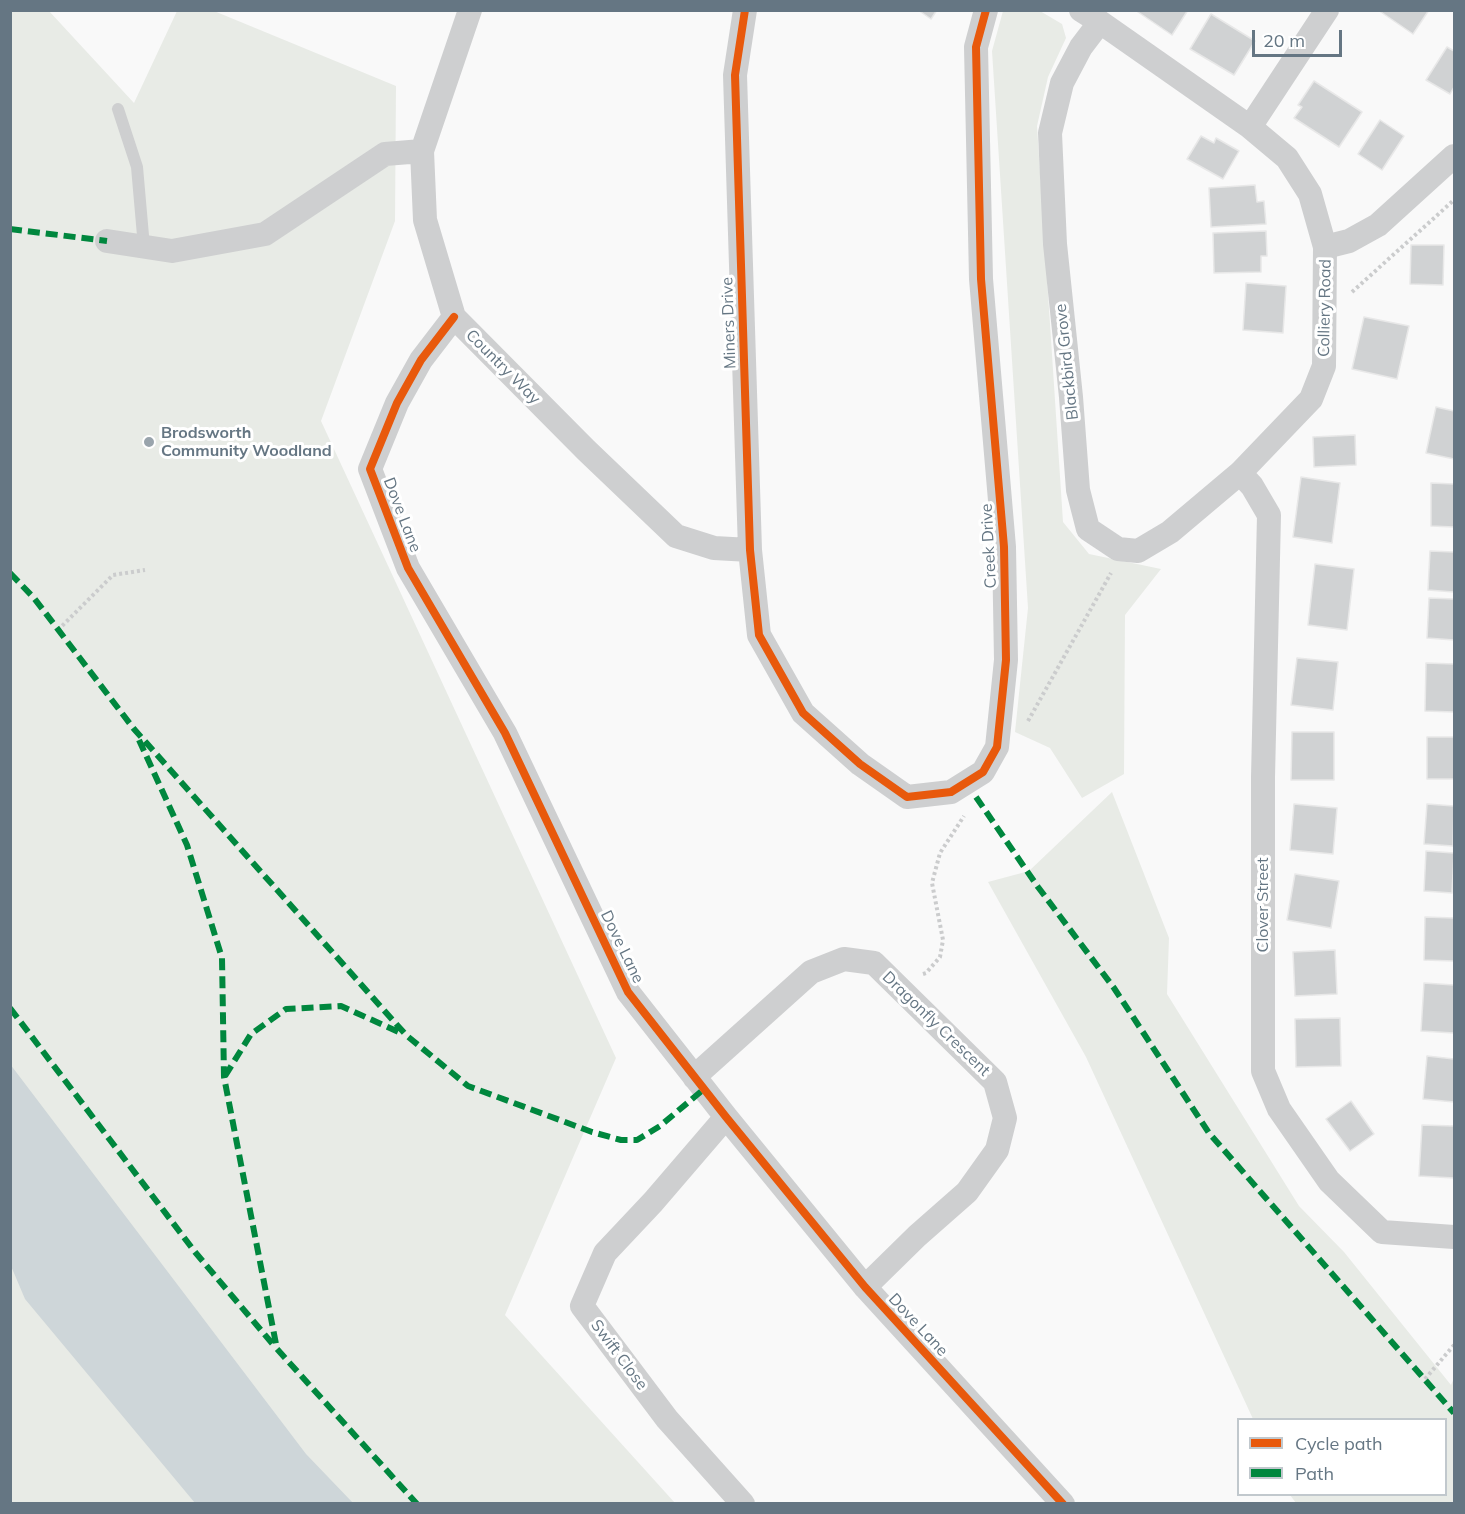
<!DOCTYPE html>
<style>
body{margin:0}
#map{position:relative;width:1465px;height:1514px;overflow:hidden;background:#f9f9f9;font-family:Mulish,sans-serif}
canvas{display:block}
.frame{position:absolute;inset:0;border:12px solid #657683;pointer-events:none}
.legend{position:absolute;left:1237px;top:1418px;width:210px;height:78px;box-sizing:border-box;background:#fff;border:2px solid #c1c8cd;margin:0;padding:8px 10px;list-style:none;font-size:18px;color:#657683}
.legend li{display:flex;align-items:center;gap:12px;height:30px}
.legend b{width:30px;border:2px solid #c1c8cd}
.scale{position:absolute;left:1252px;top:30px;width:90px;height:27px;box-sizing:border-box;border:3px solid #657683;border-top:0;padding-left:8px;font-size:18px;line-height:21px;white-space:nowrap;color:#657683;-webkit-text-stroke:4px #fff;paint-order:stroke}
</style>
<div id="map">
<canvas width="1465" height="1514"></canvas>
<div class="frame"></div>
<ul class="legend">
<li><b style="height:8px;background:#e8590c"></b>Cycle path</li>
<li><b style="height:8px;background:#00873e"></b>Path</li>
</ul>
<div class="scale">20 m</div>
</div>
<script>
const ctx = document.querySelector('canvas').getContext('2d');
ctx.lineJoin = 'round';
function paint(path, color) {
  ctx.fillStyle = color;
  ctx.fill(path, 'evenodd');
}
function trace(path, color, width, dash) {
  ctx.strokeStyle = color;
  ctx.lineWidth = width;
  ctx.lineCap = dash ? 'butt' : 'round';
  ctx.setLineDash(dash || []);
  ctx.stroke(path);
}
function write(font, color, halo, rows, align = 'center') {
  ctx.font = font + ' Mulish,sans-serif';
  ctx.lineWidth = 6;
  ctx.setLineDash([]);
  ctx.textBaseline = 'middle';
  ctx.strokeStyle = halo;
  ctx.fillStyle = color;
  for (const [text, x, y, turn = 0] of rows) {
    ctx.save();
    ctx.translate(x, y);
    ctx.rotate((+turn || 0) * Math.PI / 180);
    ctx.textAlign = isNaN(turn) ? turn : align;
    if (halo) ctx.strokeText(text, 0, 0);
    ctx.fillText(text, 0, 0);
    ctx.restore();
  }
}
paint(new Path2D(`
 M11 11H49L134 103 177 11H214L396 86 395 221 321 421 616 1058 505 1315 675 1503H11Z
 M1003 11H1040L1062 24 1066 38 1048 77 1037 126 1063 522 1089 554 1161 569 1125 615 1124 774 1082 798 1050 748 1015 732 1028 608 992 51Z
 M1112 792 1169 938 1167 994 1299 1206 1344 1252 1451 1385 1454 1378V1503H1296L1290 1495 1446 1494V1420L1253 1419 1086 1057 988 882 1029 871Z`), '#e8ebe6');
paint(new Path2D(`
 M10 1064 306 1454 353 1503H195L25 1299 11 1266Z`), '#ced6d9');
const building = new Path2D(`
 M918 10H937L931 19Z
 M1135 10H1188L1172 35Z
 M1378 10H1429L1413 34Z
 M1211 14 1255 41 1234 75 1190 49Z
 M1447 47 1454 51V87L1450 94 1426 80Z
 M1314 81 1362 112 1339 147 1294 118 1302 107 1298 105Z
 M1380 120 1404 136 1382 170 1358 154Z
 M1201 136 1214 143 1216 138 1239 151 1223 179 1187 159Z
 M1255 185 1257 202 1264 201 1266 224 1211 227 1209 188Z
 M1266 231 1267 256H1261V272L1214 273 1213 233Z
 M1411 245H1444L1443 285 1410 284Z
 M1246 283 1286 286 1283 333 1243 330Z
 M1364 317 1409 326 1397 379 1352 369Z
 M1436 407 1454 411V459L1426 453Z
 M1355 435 1356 465 1314 467 1313 437Z
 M1301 477 1340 483 1332 543 1293 537Z
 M1431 483 1454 484V527L1431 526Z
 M1430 551 1454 552V592L1428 590Z
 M1315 564 1354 569 1347 630 1308 625Z
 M1429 598 1454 599V640L1427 638Z
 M1297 658 1338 662 1333 710 1291 705Z
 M1426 663 1454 664V712L1425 711Z
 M1292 732H1334V780H1291Z
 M1427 737H1454V779H1427Z
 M1294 804 1337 808 1333 854 1290 850Z
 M1427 804 1454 806 1453 846 1424 844Z
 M1426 851 1454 853 1452 893 1424 891Z
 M1295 874 1339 881 1331 928 1287 920Z
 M1425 917 1454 918V961L1424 960Z
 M1335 950 1337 994 1295 996 1293 952Z
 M1424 983 1454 985V1033L1421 1031Z
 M1340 1018 1341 1066 1296 1067 1295 1019Z
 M1427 1056 1454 1059V1102L1423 1099Z
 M1351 1101 1374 1134 1350 1151 1326 1119Z
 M1422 1125 1454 1126V1178L1419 1176Z`);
paint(building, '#d0d2d3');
trace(building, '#e8e8e8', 1.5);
trace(new Path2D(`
 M1352 292 1454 200
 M58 630 113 575 145 570
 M1028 721 1111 573
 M923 974 926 973 940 957 943 940 932 883 940 853 964 816
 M1425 1379 1454 1345`), '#cbcccd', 4, [3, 3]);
trace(new Path2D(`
 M118 109 137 167 144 247`), '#cecfd0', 12);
trace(new Path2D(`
 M470 10 422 151 425 220 454 317 586 450 676 536 714 548 750 550
 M745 10 735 75 750 550 759 635 803 713 860 764 907 797 951 792 983 772 997 747 1006 660 1004 547 981 279 976 47 986 10
 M1081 10 1100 22 1250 127 1287 158 1310 194 1325 247 1324 366 1311 399 1240 473 1170 532 1138 551 1118 549 1088 529 1078 490 1071 397 1055 244 1050 133 1062 83 1081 47 1100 22
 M1250 127 1327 10
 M107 241 172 251 265 234 385 154 422 151
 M1325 247 1349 241 1378 225 1454 156
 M454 317 421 360 397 403 370 469 408 568 505 733 628 992 726 1117 865 1287 1063 1504
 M1240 473 1252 486 1269 515 1263 777V1071L1279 1109 1329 1181 1382 1232 1454 1237
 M694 1077 811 972 844 959 874 963 995 1082 1005 1118 997 1150 967 1192 917 1236 865 1287
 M726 1117 653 1202 605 1253 582 1306 667 1419 743 1504`), '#cecfd0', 24);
trace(new Path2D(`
 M10 229 107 241
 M10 573 34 598 134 729 406 1035 468 1086 592 1132 621 1140H637L660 1126 704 1089
 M139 740 187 845 222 958 224 1077 277 1349 417 1504
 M976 797 1038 887 1114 988 1209 1133 1454 1413
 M10 1008 195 1252 276 1348
 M225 1076 251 1034 286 1009 341 1006 401 1033`), '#00873e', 6, [12, 6]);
trace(new Path2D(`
 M745 10 735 75 750 550 759 635 803 713 860 764 907 797 951 792 983 772 997 747 1006 660 1004 547 981 279 976 47 986 10
 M454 317 421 360 397 403 370 469 408 568 505 733 628 992 726 1117 865 1287 1063 1504`), '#e8590c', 8);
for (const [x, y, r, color] of [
 [149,442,6,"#99a4ac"]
]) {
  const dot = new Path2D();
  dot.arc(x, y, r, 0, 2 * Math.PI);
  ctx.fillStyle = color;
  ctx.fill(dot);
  trace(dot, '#fff', 2);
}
write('16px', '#657683', '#fff', [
 ["Colliery Road",1325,308,-89],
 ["Miners Drive",729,323,-92],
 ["Blackbird Grove",1067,362,-96],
 ["Country Way",503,367,45],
 ["Dove Lane",402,515,69],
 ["Creek Drive",989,546,-93],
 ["Clover Street",1263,905,-90],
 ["Dove Lane",622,947,64],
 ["Dragonfly Crescent",936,1024,44],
 ["Dove Lane",918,1325,47],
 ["Swift Close",619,1355,53]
]);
write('bold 16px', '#657683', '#fff', [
 ["Brodsworth",161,433],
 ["Community Woodland",161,451]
], 'left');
</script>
